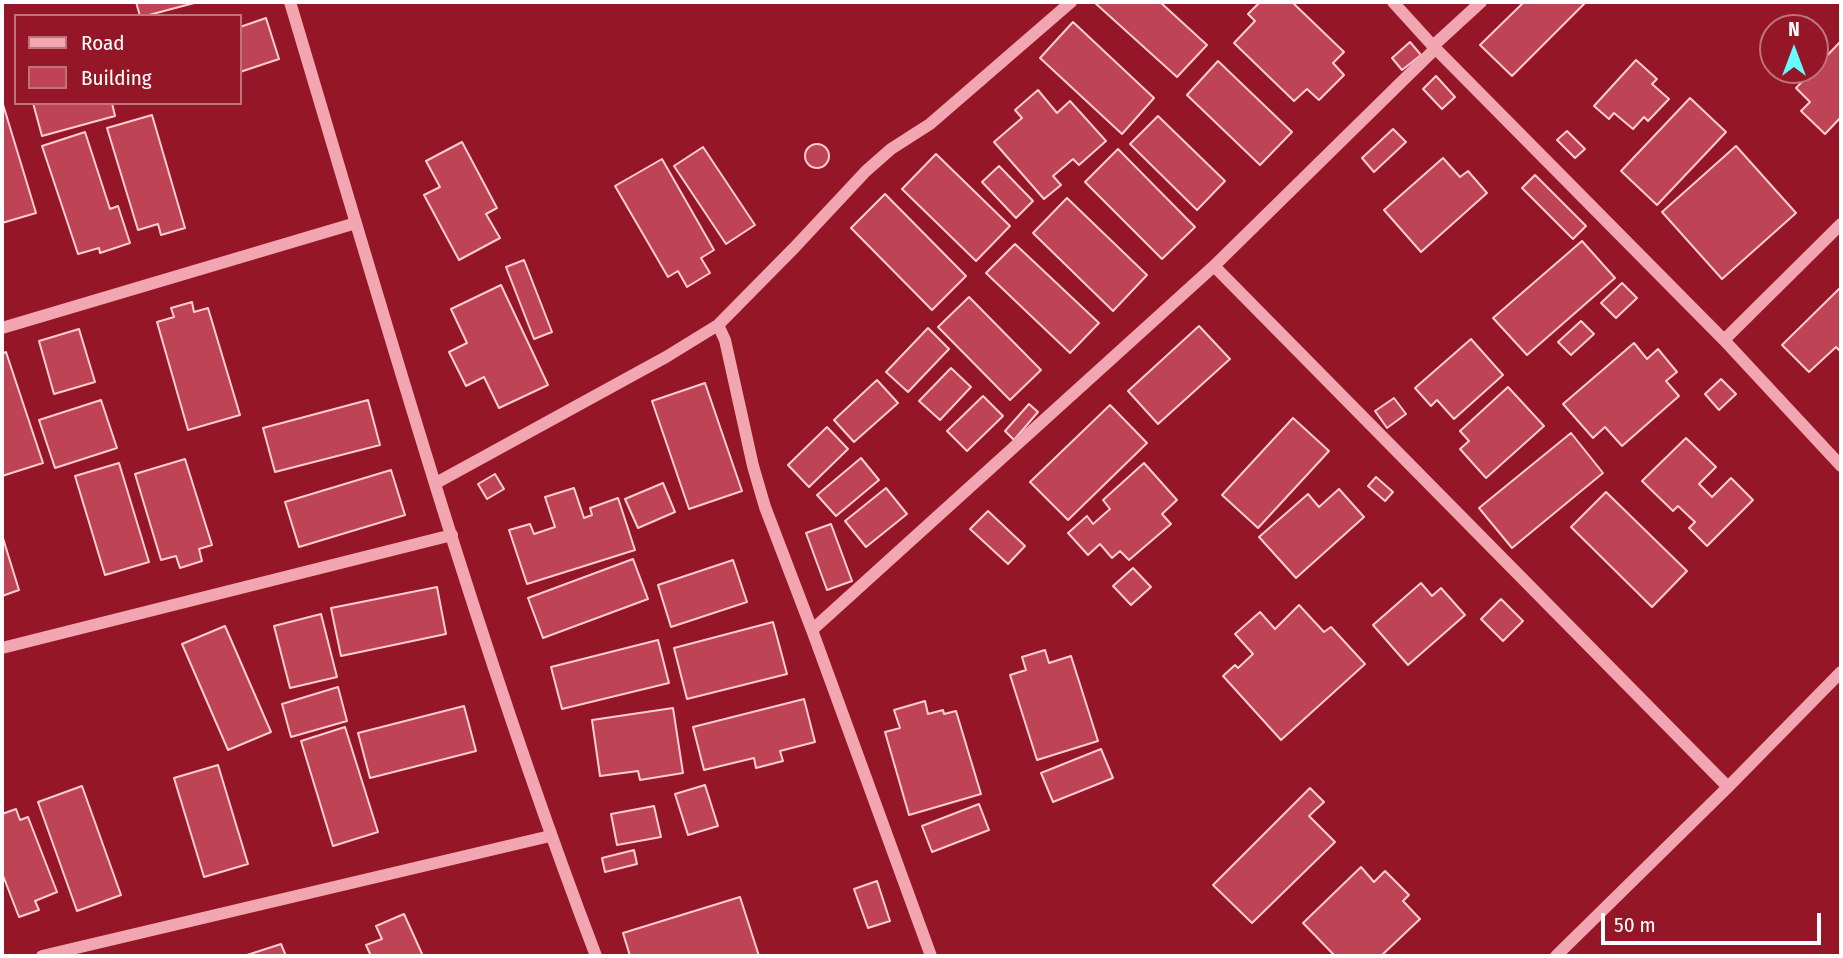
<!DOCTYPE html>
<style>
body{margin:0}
#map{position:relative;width:1843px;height:958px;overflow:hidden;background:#951626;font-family:"Fira Sans Condensed",sans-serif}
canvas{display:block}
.frame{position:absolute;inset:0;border:4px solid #fff;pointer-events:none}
.legend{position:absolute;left:14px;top:14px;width:228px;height:91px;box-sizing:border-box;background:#951626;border:2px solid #bf737d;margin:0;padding:9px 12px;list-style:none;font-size:21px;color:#fff}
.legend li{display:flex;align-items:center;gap:14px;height:35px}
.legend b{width:35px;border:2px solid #bf737d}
.north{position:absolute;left:1759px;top:14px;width:70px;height:70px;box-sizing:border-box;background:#951626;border:2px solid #bf737d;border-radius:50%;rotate:0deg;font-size:19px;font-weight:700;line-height:28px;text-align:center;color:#fff}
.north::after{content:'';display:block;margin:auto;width:24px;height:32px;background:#66fcff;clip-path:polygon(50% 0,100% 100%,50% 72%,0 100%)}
.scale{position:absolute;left:1601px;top:913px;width:220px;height:32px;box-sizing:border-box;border:4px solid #fff;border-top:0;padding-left:9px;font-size:21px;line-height:24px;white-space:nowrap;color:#fff;-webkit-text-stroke:5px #951626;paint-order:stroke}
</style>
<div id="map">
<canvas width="1843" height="958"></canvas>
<div class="frame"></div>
<ul class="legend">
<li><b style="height:9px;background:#f1a6b1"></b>Road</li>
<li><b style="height:19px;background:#be4354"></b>Building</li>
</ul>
<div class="north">N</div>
<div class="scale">50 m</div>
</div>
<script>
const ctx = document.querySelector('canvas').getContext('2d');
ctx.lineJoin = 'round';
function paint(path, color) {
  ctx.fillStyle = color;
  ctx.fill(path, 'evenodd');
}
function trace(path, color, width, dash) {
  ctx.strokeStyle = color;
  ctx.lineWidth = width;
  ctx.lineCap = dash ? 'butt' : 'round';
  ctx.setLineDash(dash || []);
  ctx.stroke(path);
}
const building = new Path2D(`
 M136 2H198L145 16H140Z
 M1094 2H1160L1207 45 1177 77Z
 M1260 2H1292L1344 52 1333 63 1344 75 1319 100 1307 89 1294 101 1234 43 1255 21 1248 14Z
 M1524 2H1586L1512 76 1480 45Z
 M266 18 279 59 240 72V27Z
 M1073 22 1154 98 1122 134 1040 58Z
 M1841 41V117L1825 134 1801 111 1810 102 1796 88Z
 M1410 42 1421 55 1402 70 1392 58Z
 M1636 60 1657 79 1652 84 1669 99 1648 121 1644 117 1633 129 1614 113 1609 119 1594 106Z
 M1218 61 1292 132 1260 165 1187 95Z
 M1436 76 1455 97 1442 109 1423 89Z
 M1038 90 1057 113 1070 101 1106 141 1079 165 1073 159 1053 176 1061 185 1044 199 994 142 1022 118 1015 110Z
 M1690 98 1726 132 1657 205 1621 171Z
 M2 101 36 213 2 223Z
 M33 103H112L115 116 42 136Z
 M152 115 185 228 161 235 158 224 138 230 107 128Z
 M1158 116 1225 181 1197 210 1130 144Z
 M1393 129 1406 142 1374 172 1362 158Z
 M1567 131 1585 149 1575 158 1557 140Z
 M85 132 110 209 118 206 130 243 100 253 99 248 78 254 42 146Z
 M462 142 497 208 486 214 500 238 459 260 424 195 440 187 426 161Z
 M805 156a12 12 0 1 1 24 0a12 12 0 1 1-24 0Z
 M1736 146 1796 213 1722 279 1662 212Z
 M703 147 755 225 726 244 674 166Z
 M1118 149 1195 227 1162 259 1085 182Z
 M936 154 1010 226 976 261 902 189Z
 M1443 158 1460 177 1468 171 1487 193 1421 252 1384 210Z
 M662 159 714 250 701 258 710 273 687 287 678 271 668 277 615 186Z
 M999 166 1033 201 1016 218 982 182Z
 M1535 175 1586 226 1573 239 1522 188Z
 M885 194 966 276 932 310 851 228Z
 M1067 198 1147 275 1113 311 1033 233Z
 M1582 241 1615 278 1527 355 1493 318Z
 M1015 244 1099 323 1070 353 986 273Z
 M524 260 552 332 534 339 506 267Z
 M1622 283 1637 298 1616 318 1601 303Z
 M501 285 548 385 499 408 484 377 466 386 449 352 467 343 451 309Z
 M1841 287V352L1836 347 1809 372 1782 345Z
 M969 297 1041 370 1010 400 938 327Z
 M192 302 194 312 208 308 240 415 188 430 157 322 174 317 171 308Z
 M1581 321 1594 334 1571 355 1558 342Z
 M1199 326 1230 359 1158 424 1128 391Z
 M928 328 949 349 908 392 886 372Z
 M79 329 95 382 54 394 39 341Z
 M1471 339 1503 375 1454 419 1437 400 1431 406 1415 388Z
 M1634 343 1647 359 1658 349 1677 372 1666 381 1679 396 1622 446 1605 427 1593 438 1563 404Z
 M6 352 43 463 2 476V354Z
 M951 368 971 387 940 420 919 401Z
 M1721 379 1736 394 1719 410 1705 394Z
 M877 380 898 403 854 442 834 420Z
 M705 383 742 491 689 509 652 401Z
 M1508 387 1544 426 1486 478 1460 449 1469 441 1460 431Z
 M983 396 1003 416 967 451 947 431Z
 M1394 398 1406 414 1387 428 1375 411Z
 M101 400 117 448 55 468 39 420Z
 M368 400 380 445 275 472 263 428Z
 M1029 404 1038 412 1014 440 1005 431Z
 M1110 405 1147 443 1068 520 1030 482Z
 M1293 418 1329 451 1258 528 1222 495Z
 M827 427 848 449 809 487 788 465Z
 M1571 433 1603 473 1512 548 1479 508Z
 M1686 438 1716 467 1699 484 1712 497 1731 478 1753 500 1707 546 1689 528 1695 522 1678 506 1673 511 1642 481Z
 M861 458 879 480 836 516 817 495Z
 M185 459 212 545 199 549 202 561 180 568 176 556 161 560 135 474Z
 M119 463 149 562 105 575 75 476Z
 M1144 463 1177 500 1162 514 1171 524 1129 560 1120 551 1112 558 1100 544 1088 555 1068 533 1087 516 1093 524 1110 509 1103 500Z
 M391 470 405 515 299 547 285 502Z
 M495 474 504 489 487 499 478 484Z
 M1376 477 1393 492 1385 501 1368 486Z
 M663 483 675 512 638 528 625 499Z
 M574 488 584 518 592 515 590 508 618 498 635 550 527 584 509 530 530 524 534 534 555 527 545 497Z
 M886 488 907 514 866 547 845 521Z
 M1339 489 1364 517 1296 578 1259 537 1308 494 1319 507Z
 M1606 492 1687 571 1652 607 1571 527Z
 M988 511 1025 546 1008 564 970 529Z
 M831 524 852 581 827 590 806 533Z
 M2 535 19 590 2 596Z
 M633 559 648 599 543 638 528 598Z
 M733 560 747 602 671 627 658 585Z
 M1133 568 1151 587 1131 605 1113 586Z
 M1421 583 1432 596 1441 588 1465 615 1408 665 1373 625Z
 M437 587 446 634 341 656 331 608Z
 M1501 599 1523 621 1503 641 1481 619Z
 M1299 605 1324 632 1331 627 1365 664 1281 740 1223 676 1235 665 1238 668 1253 654 1235 634 1260 612 1275 629Z
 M321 614 337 677 290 688 274 626Z
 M773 622 787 674 687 699 674 648Z
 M225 626 271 732 228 750 182 644Z
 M658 640 669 683 562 709 551 667Z
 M1045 650 1049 663 1071 656 1098 741 1037 760 1010 675 1026 670 1022 657Z
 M338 687 347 721 291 737 282 704Z
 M804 699 815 742 780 751 783 761 756 768 754 758 704 770 693 727Z
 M925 701 928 714 943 710 944 714 956 711 981 794 909 815 885 732 900 728 894 710Z
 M464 706 476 751 370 778 358 733Z
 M673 708 683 773 640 780 638 771 600 776 592 720Z
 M345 727 378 832 333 846 301 741Z
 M1101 749 1113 778 1053 802 1041 773Z
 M218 765 248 864 204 877 174 778Z
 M705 785 718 826 688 835 675 794Z
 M82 786 121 895 77 911 38 802Z
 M1310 788 1324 802 1309 816 1335 842 1252 923 1213 885Z
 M979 804 989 830 932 852 922 826Z
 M654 806 661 837 617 845 611 814Z
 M16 809 20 820 28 817 57 892 35 901 39 910 19 917 2 873V814Z
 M634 850 637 864 605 872 602 858Z
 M1361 867 1374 882 1385 871 1409 895 1403 901 1420 919 1381 956H1335L1303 923Z
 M877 881 890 921 868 928 854 889Z
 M740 897 759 956H630L623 933Z
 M404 914 423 956H371L366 945 382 939 376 926Z
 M281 944 286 956H244Z`);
paint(building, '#be4354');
trace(building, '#fcced4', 2);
trace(new Path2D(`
 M290 2C386 322 477 644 596 956
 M1393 2 1433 46 1724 340 1841 466
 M1433 46 1481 2
 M1214 266 1728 787
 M718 325 725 340 753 466 765 507 812 630
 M2 328 356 223
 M1724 340 1841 224
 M436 483 666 357 718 325 794 248 866 171 891 149 930 124 1071 2
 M2 648 452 535
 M42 956 550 836
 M931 956 812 630 1214 266 1436 48
 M1556 956 1728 787 1841 672`), '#f1a6b1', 12);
</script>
